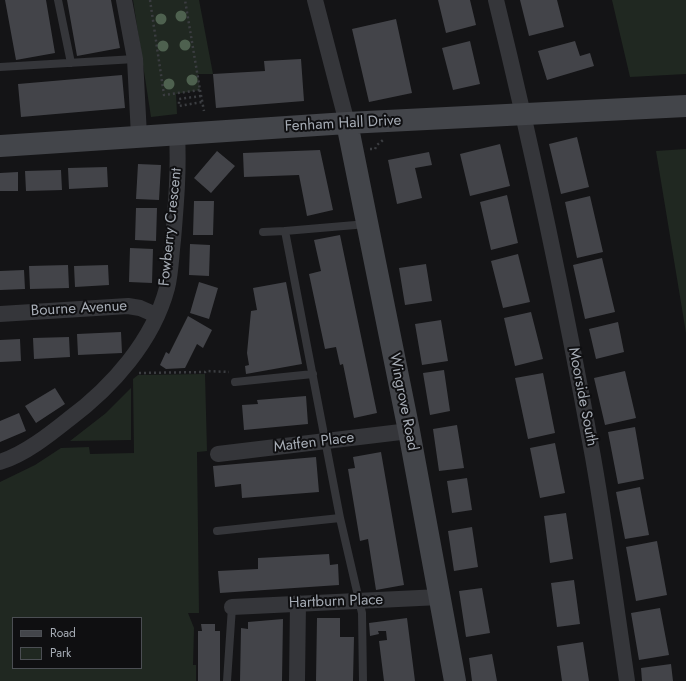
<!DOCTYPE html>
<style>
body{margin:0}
#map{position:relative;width:686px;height:681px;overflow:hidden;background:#141416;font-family:Jost,sans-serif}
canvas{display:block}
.legend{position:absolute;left:12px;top:617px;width:130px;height:52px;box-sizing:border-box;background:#0f0f11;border:1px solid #4b4e53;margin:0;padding:5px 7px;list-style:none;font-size:12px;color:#a6acb5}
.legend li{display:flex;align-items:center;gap:8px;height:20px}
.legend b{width:20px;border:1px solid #4b4e53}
</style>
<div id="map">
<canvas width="686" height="681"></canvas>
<ul class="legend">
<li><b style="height:5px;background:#43454a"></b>Road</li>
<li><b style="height:11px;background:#202821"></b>Park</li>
</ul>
</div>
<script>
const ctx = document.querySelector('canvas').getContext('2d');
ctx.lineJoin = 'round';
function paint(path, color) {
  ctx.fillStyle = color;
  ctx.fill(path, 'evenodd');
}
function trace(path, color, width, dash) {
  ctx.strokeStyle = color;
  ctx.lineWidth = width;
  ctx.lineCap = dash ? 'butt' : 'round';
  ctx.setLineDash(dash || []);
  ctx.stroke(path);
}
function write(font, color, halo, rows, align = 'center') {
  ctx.font = font + ' Jost,sans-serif';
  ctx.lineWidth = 4;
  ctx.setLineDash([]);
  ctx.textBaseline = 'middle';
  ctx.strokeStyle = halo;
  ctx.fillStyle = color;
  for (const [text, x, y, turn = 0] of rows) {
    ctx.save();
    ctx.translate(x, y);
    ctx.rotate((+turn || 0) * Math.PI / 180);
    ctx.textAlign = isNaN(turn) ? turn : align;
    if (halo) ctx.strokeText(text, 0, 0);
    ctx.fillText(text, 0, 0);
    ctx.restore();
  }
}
paint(new Path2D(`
 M133 0H199L213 74H198L200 90 176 94 177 114 151 117Z
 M612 0H686V74L630 77Z
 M686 149V333L656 151Z
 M205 374 207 451 197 452 199 613H188L194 628 193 665H196V681H0V482L35 465 61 448 89 447 90 454 134 453 133 379 138 375ZM13 618H141V668H13Z
 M131 388V440L70 441 106 413Z`), '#202821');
paint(new Path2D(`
 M5 0H46L55 53 16 60Z
 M67 0H111L120 48 77 56Z
 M438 0H470L476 25 446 33Z
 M520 0H557L564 27 529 36Z
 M396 19 412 93 369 102 352 29Z
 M470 41 480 84 453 90 442 48Z
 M575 41 580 56 590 53 594 66 547 80 538 51Z
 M301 59 304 101 216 108 213 74 265 71 264 61Z
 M122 75 125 108 21 117 18 84Z
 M577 137 589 187 561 194 549 144Z
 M500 144 510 186 470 196 460 154Z
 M320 150 333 210 307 216 299 175 244 177 243 153Z
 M217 151 235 166 211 193 194 178Z
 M429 152 432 165 415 168 422 198 397 204 388 160Z
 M138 164 161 165 159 200 136 199Z
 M107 167 108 187 69 189 68 168Z
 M61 170 62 190 26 191 25 171Z
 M18 172V191H0V173Z
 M507 195 518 243 491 250 480 202Z
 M590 196 603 252 577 258 565 202Z
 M194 201H214L213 235H193Z
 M136 208H157L156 241 135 240Z
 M340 235 377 413 354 418 343 364 340 365 336 347 325 349 309 274 321 271 314 240Z
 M190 244 210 245 209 276 189 275Z
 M130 248 153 249 152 283 129 282Z
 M518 254 530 302 503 308 491 261Z
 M602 258 615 312 585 319 573 265Z
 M426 264 432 301 405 305 399 268Z
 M68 265 69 288 30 289 29 266Z
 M108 265 109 285 75 287 74 266Z
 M24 270 25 289 0 290V271Z
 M199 282 218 288 209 319 190 313Z
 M286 282 302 364 246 374 245 366 249 365 247 353 251 311 257 310 253 288Z
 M531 312 543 359 515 366 504 318Z
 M188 316 212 330 203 348 197 344 185 368 166 369 160 365 166 352 169 354Z
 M441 320 448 361 422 365 415 324Z
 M618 322 624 352 596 359 589 329Z
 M121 332 122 353 78 355 77 334Z
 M69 337 70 357 34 359 33 338Z
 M20 339 21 361 0 362V340Z
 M444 370 450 411 430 415 423 373Z
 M625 371 636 418 605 425 594 378Z
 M543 373 555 433 528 439 515 378Z
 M55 388 65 404 36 423 25 406Z
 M306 396 308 424 244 430 242 405 258 404 257 400Z
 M19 413 26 431 0 442V421Z
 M457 425 464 468 439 471 433 429Z
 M635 427 644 479 618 484 608 432Z
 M555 443 565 493 540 498 530 448Z
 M381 452 404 585 376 590 368 539 360 541 348 469 355 468 353 457Z
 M316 457 319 492 242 498 241 484 215 487 213 466Z
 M467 478 472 510 452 513 447 481Z
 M640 487 649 535 625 539 616 492Z
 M566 513 573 559 550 563 544 516Z
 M472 527 478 567 454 571 448 531Z
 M657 541 667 595 636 601 626 547Z
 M329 554 330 565 338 564 339 585 220 593 218 571 258 569V558Z
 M574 580 580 624 557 627 551 583Z
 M482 588 490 633 466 637 459 591Z
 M660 608 669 655 639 660 631 613Z
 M317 618H340V637H354L353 681H316Z
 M407 618 415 681H384L379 641 387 640 386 631H378L379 634 370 636 369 623Z
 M283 619 282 681H240L241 628 248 629V622Z
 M201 624H215V631H220V681H198V631H202Z
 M583 642 589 681H562L557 646Z
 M492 654 497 681H472L469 658Z
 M671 664 673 681H642L641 668Z`), '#434449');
trace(new Path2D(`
 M150 0 164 95 200 90 185 0
 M200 90 204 111
 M201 96 179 99V106L202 102
 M370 149H375L377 145 383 140
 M139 373 205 372 206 371 229 372`), '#3b3d41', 2.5, [2, 3]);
trace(new Path2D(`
 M58 0 71 63
 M0 67 135 59
 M263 232 285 231
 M235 382 313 374
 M217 531 340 518
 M227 681 232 607
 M363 681 362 613 340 518 285 231 367 224`), '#35363a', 8);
trace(new Path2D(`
 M124 0 135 59 139 136
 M315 0 347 123
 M496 0C533 151 565 303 593 457 606 531 616 606 627 681
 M0 314 128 306 140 308 156 315
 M218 454 409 431
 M0 462C25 454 49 435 69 419 112 387 153 341 167 288 171 272 171 256 173 240 176 204 179 170 177 134
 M232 607 440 597
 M297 681 298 603`), '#35363a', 16);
trace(new Path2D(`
 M347 123 409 431 455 681
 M0 146 347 123 686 106`), '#43454a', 22);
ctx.fillStyle = '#4e614f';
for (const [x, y] of [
 [181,16],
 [161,19],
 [185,45],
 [163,46],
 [192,80],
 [169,84]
]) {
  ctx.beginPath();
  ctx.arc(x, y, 5.5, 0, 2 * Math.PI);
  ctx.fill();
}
write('15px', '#a6acb5', '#0f0f11', [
 ["Fenham Hall Drive",343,124,-3],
 ["Fowberry Crescent",171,227,-84],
 ["Bourne Avenue",79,309,-3],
 ["Moorside South",582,397,79],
 ["Wingrove Road",403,402,79],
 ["Matfen Place",314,443,-7],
 ["Hartburn Place",336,602,-2]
]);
</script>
